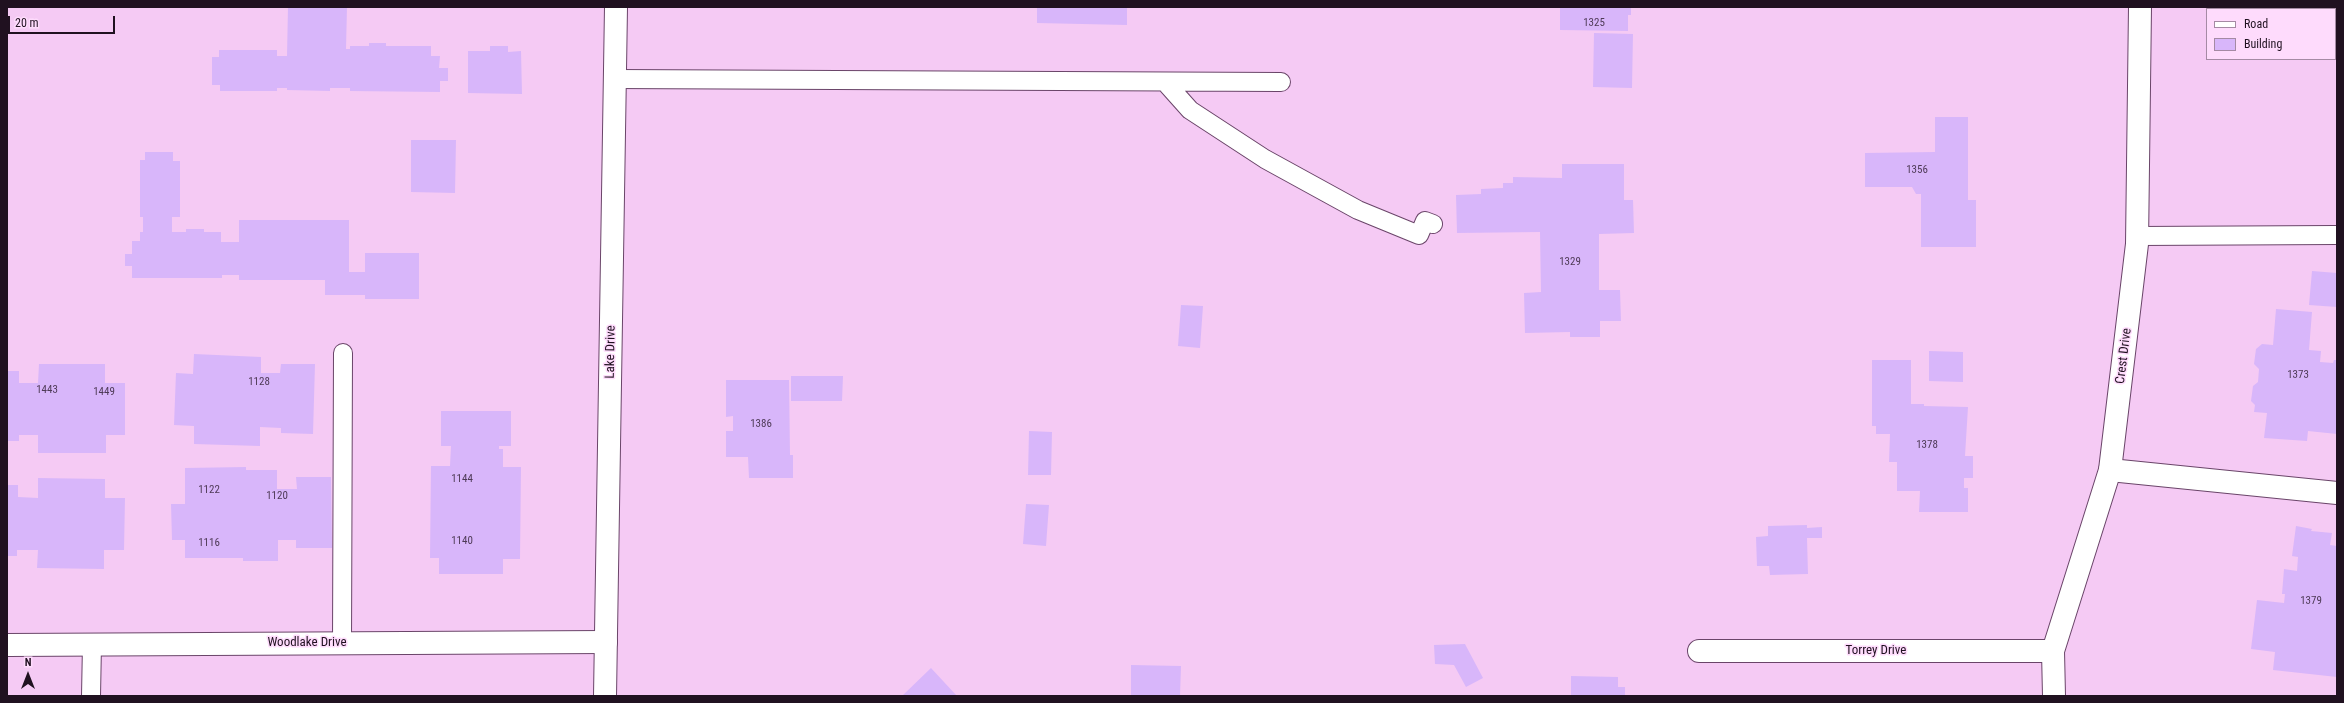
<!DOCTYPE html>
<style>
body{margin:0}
#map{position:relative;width:2344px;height:703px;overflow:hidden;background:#f5caf4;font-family:"Roboto Condensed",sans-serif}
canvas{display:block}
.frame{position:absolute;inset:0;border:8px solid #201120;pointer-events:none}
.legend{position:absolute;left:2206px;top:8px;width:130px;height:52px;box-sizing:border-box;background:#fedbfc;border:1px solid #a58aa4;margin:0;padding:5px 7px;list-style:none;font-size:12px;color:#201120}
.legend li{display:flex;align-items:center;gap:8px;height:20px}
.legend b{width:20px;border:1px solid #a58aa4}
.north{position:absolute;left:8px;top:655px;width:40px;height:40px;-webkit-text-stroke:3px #fedbfc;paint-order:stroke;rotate:0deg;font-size:11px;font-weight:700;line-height:16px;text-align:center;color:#201120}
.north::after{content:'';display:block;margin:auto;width:14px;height:18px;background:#201120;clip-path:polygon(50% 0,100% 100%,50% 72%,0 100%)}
.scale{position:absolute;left:8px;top:16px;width:107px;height:18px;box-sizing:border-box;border:2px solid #201120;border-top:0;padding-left:5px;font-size:12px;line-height:14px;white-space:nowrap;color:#201120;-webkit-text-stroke:3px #fedbfc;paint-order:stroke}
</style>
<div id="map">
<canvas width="2344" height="703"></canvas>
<div class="frame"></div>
<ul class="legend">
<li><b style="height:5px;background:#fff"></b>Road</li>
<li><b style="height:11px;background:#d8b6fa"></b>Building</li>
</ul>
<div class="north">N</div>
<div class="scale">20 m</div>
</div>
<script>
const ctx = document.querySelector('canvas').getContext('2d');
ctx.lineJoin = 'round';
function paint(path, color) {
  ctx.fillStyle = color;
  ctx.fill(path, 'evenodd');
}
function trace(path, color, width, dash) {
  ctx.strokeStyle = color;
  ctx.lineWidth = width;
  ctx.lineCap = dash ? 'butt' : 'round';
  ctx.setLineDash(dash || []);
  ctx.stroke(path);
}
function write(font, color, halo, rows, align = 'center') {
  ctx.font = font + ' "Roboto Condensed",sans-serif';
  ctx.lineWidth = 3;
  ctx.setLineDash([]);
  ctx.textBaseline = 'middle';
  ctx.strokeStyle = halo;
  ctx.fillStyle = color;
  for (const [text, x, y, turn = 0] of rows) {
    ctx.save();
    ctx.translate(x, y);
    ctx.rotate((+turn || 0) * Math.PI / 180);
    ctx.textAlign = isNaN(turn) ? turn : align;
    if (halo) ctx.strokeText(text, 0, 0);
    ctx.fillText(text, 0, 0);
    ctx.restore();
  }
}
paint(new Path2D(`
 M288 7H347L346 49H350V46H369V43H386V46H431V56H440L439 68H448V81H440V92L350 91V88H330V91L287 90V88H277V91H220V85H212V57H219V50H277V56H287Z
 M1037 7H1127V25L1037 23Z
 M1560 7H1631V15H1628V31L1560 30Z
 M1594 33 1633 34 1632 88 1593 87Z
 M490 46H508V52L521 51 522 94 468 93V51H490Z
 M1935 117H1968V200H1976V247H1921V194H1916L1912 187H1865V153L1935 152Z
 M411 140H456L455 193 411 192Z
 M145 152H173V161H180V217H172V232H186V229H204V232H221V242H239V220H349V272H365V253H419V299H365V295H325V280H239V275H222V278H132V266H125V254H132V241H140V232H143V217H140V160H145Z
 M1562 164H1624V200H1633L1634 233 1599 234V290H1620L1621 321H1600V337H1570V332L1525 333 1524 293 1541 292 1540 232 1457 233 1456 195 1481 194V189L1503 188V183H1513V177L1562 178Z
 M2312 271 2337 273V307L2309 305Z
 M1181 305 1203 306 1200 348 1178 346Z
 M2276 309 2312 312 2309 350 2321 351 2320 362 2333 363 2334 360H2337V434L2308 431 2307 441 2264 438 2267 413 2254 412 2255 405 2251 401 2253 386 2258 382 2259 369 2254 364 2256 349 2262 344 2273 345Z
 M1929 351 1963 352V382L1929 381Z
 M194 354 261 357V373H280L281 364H315L313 434 281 433V428L260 427V446L194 444V426L174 425 176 373 193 374Z
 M1872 360H1911V404H1924V406L1968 407 1965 456H1973V478H1964V488H1968V512H1919L1920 491H1897V462H1889L1890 434H1876V426H1872Z
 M39 364H105V383H125V435H106V453H38V435H19V441H7V371H19V383H38Z
 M791 376H843L842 401H791Z
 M726 380H789L790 455H793V478H749L748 457H726V431H733V416L726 417Z
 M441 411H511V446H499V449H503V467H521L520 559H503V574H439V558H430L431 466H450L451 446H441Z
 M1029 431 1052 432 1051 475H1028Z
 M246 467V470H277V489H297L296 477H331L332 548H296V540H278V561H243V558H185V540H172L171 504H185V468Z
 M38 478 105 479V498H125L124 550H104V569L37 568 38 550H17V556H7V485H18V497L38 498Z
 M1026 504 1049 505 1046 546 1023 544Z
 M1807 525V528L1822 527V538H1807L1808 574 1770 575 1769 566H1757L1756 537 1768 536V526Z
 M2296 526 2312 529 2311 531 2332 533 2330 545 2337 546V677L2273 670 2275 652 2251 649 2257 600 2284 603 2285 594H2282L2284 569 2297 571 2298 557 2292 556Z
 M1465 644 1483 678 1466 687 1454 665 1435 664 1434 645Z
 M1131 665 1181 666 1180 696H1131Z
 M931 668 957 696H902Z
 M1571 676 1618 677V687H1625V696H1571Z`), '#d8b6fa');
const lane = new Path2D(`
 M615 79 1281 82
 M1165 82 1190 110 1265 159 1358 210 1419 235 1425 221 1433 224
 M2137 236 2337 235
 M342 643 343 353
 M91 696 92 644`);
const street = new Path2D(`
 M2110 470 2337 493
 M7 645 606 642
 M1699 651H2053`);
const secondary = new Path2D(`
 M605 696 616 7
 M2054 696 2053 651 2110 470 2137 244 2140 7`);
trace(lane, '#6a4569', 20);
trace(street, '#6a4569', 24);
trace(secondary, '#6a4569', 24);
trace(lane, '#fff', 18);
trace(street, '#fff', 22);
trace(secondary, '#fff', 22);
write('11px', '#4e3a56', null, [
 ["1325",1594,23],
 ["1356",1917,170],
 ["1329",1570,262],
 ["1373",2298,375],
 ["1128",259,382],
 ["1443",47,390],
 ["1449",104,392],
 ["1386",761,424],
 ["1378",1927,445],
 ["1144",462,479],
 ["1122",209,490],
 ["1120",277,496],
 ["1140",462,541],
 ["1116",209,543],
 ["1379",2311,601]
]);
write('13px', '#201120', '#fedbfc', [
 ["Lake Drive",611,352,-89],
 ["Crest Drive",2124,356,-83],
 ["Woodlake Drive",307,643],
 ["Torrey Drive",1876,651]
]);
</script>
